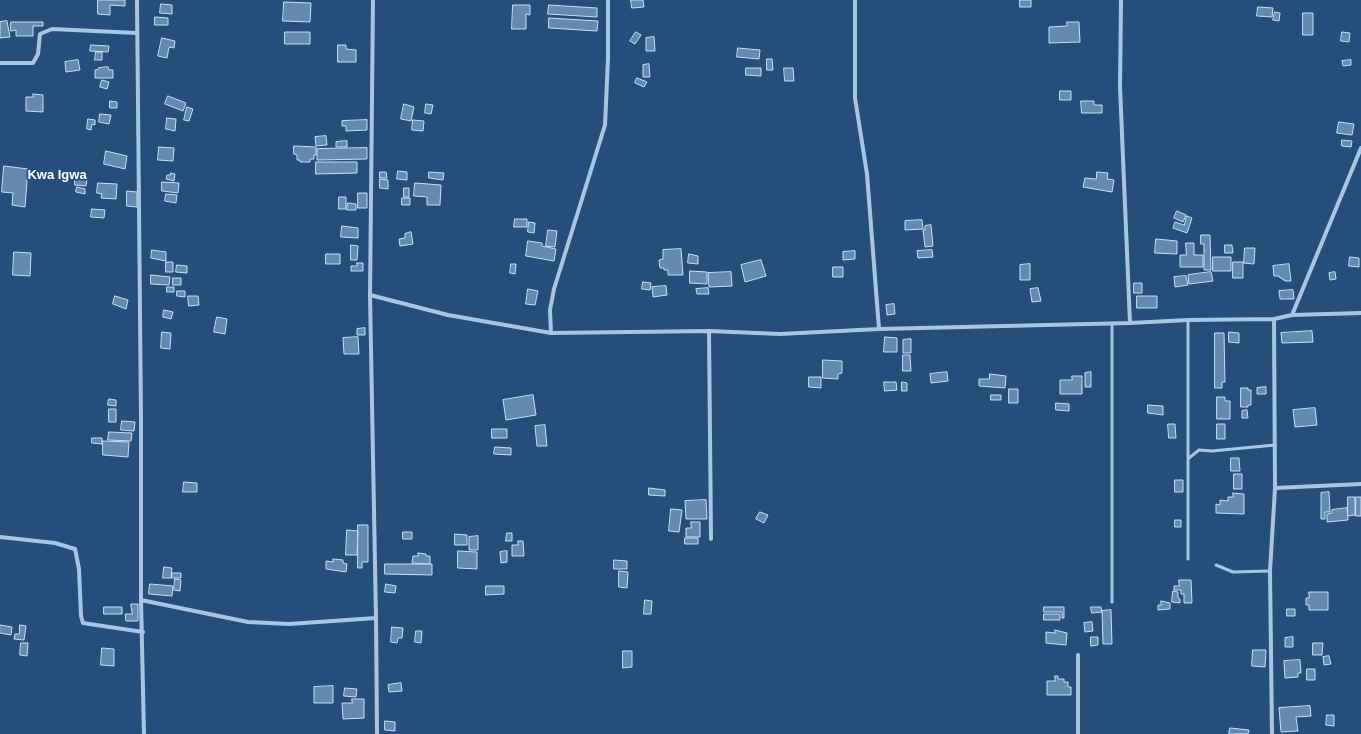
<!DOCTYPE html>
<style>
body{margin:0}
canvas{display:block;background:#254e7a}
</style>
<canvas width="1361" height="734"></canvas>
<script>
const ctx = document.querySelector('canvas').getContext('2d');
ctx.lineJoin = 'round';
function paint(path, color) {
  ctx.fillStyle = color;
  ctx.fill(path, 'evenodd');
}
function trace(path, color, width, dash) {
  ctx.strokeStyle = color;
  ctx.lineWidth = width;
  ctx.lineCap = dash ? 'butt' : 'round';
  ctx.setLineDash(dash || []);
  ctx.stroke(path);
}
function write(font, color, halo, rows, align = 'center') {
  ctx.font = font + ' Arial,sans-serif';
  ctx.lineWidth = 3.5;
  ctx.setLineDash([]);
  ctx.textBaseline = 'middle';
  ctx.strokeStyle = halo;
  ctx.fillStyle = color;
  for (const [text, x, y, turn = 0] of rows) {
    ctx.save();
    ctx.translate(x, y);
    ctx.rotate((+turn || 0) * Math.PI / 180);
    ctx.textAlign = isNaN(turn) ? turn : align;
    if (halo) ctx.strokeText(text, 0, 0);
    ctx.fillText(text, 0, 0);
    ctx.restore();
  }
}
const building = new Path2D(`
 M98 0H125V6L110 5V15L98 14Z
 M631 0H643L644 7 632 8Z
 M1020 0H1031V7H1020Z
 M284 2 311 3 310 22 283 21Z
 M161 4 172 5V14L160 13Z
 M513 5H530V15L526 14V29H512Z
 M549 5 597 8V17L548 14Z
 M1258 7 1273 8 1272 17 1257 16Z
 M1275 12 1280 13 1279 21 1273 20Z
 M1303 13H1313V35H1303Z
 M155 17 168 18V25H155Z
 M549 18 598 21 597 31 549 28Z
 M7 21 10 37 0 38V22Z
 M11 22H43V26H33V36H16V30L11 31Z
 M1067 22H1079L1080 42 1049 43V27L1067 26Z
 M285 32H310V44H285Z
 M636 32 641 35 635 44 630 41Z
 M1342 32 1350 33 1349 42 1341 41Z
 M654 37 655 51H646V38Z
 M162 38 175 41 174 48 169 47 167 58 158 56Z
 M91 45 109 46 108 52 90 51Z
 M338 45H346V49L356 50V62H338Z
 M738 48 760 50 759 59 737 57Z
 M96 52H102V60H95Z
 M767 59H772L773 70H767Z
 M78 60 80 70 66 72 65 62Z
 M1351 60V65L1343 66 1342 61Z
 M649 64 650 77H643V65Z
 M108 67 109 70H113V78H95V70L99 69V68Z
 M746 68H761V76L746 75Z
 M784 68H793L794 81H785Z
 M637 78 647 82 644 87 635 83Z
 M102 80 109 82 107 89 100 87Z
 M1060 91H1071V100H1060Z
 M33 94 43 95V112L26 111V97H33Z
 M168 96 186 103 183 111 165 104Z
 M110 101 117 102V108H110Z
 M1081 101H1094V105H1102V113H1082Z
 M404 104 414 107 411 121 401 119Z
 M426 104 433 105 431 114 425 113Z
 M187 107 193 109 189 121 184 120Z
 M100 114 111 115 109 124 99 122Z
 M167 118 176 119 175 131 166 129Z
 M88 119 95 120V125L92 124 91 130 87 129Z
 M367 120V130L346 131V126H342V121Z
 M413 120 424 121 423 131 412 130Z
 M1339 122 1354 124 1352 135 1337 133Z
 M326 136 327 145 316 146 315 137Z
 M1342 140 1352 141 1351 147 1342 146Z
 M347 141V147H336V142Z
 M294 146 316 147V155H314V159H310V162H300V160H297V155L294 154Z
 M159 147 174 148 173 161 158 160Z
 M367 148V159L317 160V149Z
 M106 151 127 156 125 169 104 164Z
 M316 162H357V173L316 174Z
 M4 166 28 169 25 207 12 205 13 193 2 192Z
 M398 171 407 172V180L397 179Z
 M380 172H386L387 178H380Z
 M429 172 444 173 443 180 429 178Z
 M1097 172 1108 173 1107 179 1114 180 1112 192 1083 187 1085 178 1096 179Z
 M171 173 175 174 174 181 166 179 167 175H170Z
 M75 179 87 180 86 186 75 185Z
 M380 179 388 180V189L380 188Z
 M162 182 179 183 178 193 162 191Z
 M98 183 117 184 116 199 101 198 102 194 97 193Z
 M415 183 441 185 440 205H427V197L414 196Z
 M77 187 85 189V194L76 192Z
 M404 188H409V197H404Z
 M127 191 137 192V207L127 206Z
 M358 193H367V208H358Z
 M166 194 177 195 176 203 165 201Z
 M339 197H346V209H339Z
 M402 198H410V205H402Z
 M348 203 356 204V210H347Z
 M92 209 105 210 104 218 91 217Z
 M1177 211 1186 215 1183 222 1174 218Z
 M1187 216 1192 218 1187 233 1173 228 1175 222 1184 225Z
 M515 219H527V227H514Z
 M922 220 923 229 905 230V221Z
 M529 222 535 223 534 233 528 232Z
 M931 225 933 246 925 247 923 230H925V226Z
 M342 226 358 228V238L341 237Z
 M548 230 557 231 555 247 546 246Z
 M411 232 413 244 400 246 399 239 405 238V234Z
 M1201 235H1210L1211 270H1204V244H1201Z
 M1156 239 1177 241V254L1155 253Z
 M528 241 542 243V246L556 249 554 261 526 256Z
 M1186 243H1194V255H1203V267H1180V255H1186Z
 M351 245 358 246 357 260H351Z
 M1225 245H1232L1233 253H1225Z
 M1245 248H1255L1254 264 1244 263Z
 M681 249 683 275H668V270H664V268H660L659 260 663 259V250Z
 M152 250 166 252V261L151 258Z
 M932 250 933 257 918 258 917 251Z
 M855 251V259L843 260V252Z
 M14 252 31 253 30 276 13 275Z
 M326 254H340V264H326Z
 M689 254 698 256V264L688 263Z
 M1213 257H1231V271H1213Z
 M1350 257 1359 258V267L1349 266Z
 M761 260 766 276 745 282 741 265Z
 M166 262H173V272H166Z
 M1233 262H1243V278H1233Z
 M357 263H363V271H351V266H357Z
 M511 264H516L515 274 510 273Z
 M1030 264V280H1020V265Z
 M1289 264 1291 281H1285V280H1283L1282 278H1280L1279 276H1274L1273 266Z
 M177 265 187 266V273L176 272Z
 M833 267H843V277H833Z
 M690 271 707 272V284L690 283Z
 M731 272 732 286 709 287 708 273Z
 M1211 272 1213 281 1189 284 1188 275Z
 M1335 272 1336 279 1330 280 1329 273Z
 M151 275 170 277 169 285 151 284Z
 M1186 276 1188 285 1175 287 1174 277Z
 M173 278H181V285H173Z
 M643 282 651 283 650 290 642 289Z
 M1134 283H1142V293H1134Z
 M666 286 667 295 653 297 652 287Z
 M167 287H174V292H167Z
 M708 288 709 294H697L696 289Z
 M1038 288 1041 301 1032 302 1030 289Z
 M528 289 538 291 535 305 526 304Z
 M1293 290 1294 299H1280L1279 291Z
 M177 291H185V297L177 296Z
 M115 296 128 300 126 309 113 304Z
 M188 296H198L199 305 189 306Z
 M1137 296H1157V308H1137Z
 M894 304 895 314 887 315 886 305Z
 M164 310 173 312 171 319 163 317Z
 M217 317 227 319 225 334 214 332Z
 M365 328V335H357V329Z
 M1312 331 1313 342 1282 343 1281 333Z
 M162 332 171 333 170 349 161 348Z
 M1229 332 1239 333V343L1229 342Z
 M1215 333H1224L1225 382H1222V388H1215Z
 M358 337 359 354H344L343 338Z
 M885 337 897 338V352H884Z
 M911 339V353H903V340Z
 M903 355H910L911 371H903Z
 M823 360 842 361V373L838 374V379L823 378Z
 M947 372 948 381 931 383 930 374Z
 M1091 372V387H1085V373Z
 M990 374 1006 376 1005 388 979 386V379H989Z
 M1072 376H1082V394H1060V380H1072Z
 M809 377H821V388L809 387Z
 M884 382H896L897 390 885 391Z
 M902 382 907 383V391H902Z
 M1266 387V394H1257V388Z
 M1241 388H1248V390H1251V405H1248V407H1241Z
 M1009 389H1018V403H1009Z
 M533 395 536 415 506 420 503 400Z
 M991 395H1001V400H991Z
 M1217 397H1225V401H1230V419H1217Z
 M109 399 116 400V406L108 405Z
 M1056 403 1069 404V411L1056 410Z
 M1148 405 1163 406V415L1148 413Z
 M1315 408 1317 425 1295 427 1293 410Z
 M109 409H116V422H109Z
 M1247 410 1248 418H1242V411Z
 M122 421 135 422 134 431 121 430Z
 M1168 424H1175L1176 438H1169Z
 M1217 424H1225V439H1217Z
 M545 425 547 446H537L535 426Z
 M492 429H507V438H492Z
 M109 432 132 433 131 441 108 440Z
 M92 438H102V444L92 443Z
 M103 441 129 442 128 457 103 455Z
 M495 447 511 448V455L494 454Z
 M1231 458H1239L1240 471H1231Z
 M1234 474H1242V489H1234Z
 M1175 480H1183V492H1175Z
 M184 482 197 483V492H183Z
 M649 488 665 490V496L649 495Z
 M1329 492 1330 512H1325V519H1321V493Z
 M1233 493 1244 494V514L1216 513V504L1220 505V500L1228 501V497H1233Z
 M1348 497H1355V515L1348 516Z
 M1356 497H1361V516H1356Z
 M706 500 707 519H686L685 501Z
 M1347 508 1348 520 1327 522V514L1332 513V510Z
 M671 509 682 510 679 532 669 531Z
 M760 512 768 515 764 523 756 519Z
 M1175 520H1181V527H1175Z
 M691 522H700V537H686V528H691Z
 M358 525H368V562H362V568H358Z
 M347 530 358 531 357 555H346Z
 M403 532H412V539H403Z
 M507 533H512V541H506Z
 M455 534 467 535V545H455Z
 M478 536V550H469V537Z
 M685 538H698V544H685Z
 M518 541H523L524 556H512V545H518Z
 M458 551 477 552V569L458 568Z
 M507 551V562L501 563 500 552Z
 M418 553 426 554V556H430V564L412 563 413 556H418Z
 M333 559 343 560V563L347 564 346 572 326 569V561L333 562Z
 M614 560 627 561V569H614Z
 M385 564H432V575L385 574Z
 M164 567 172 568 171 578H163Z
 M619 571 628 572 627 588 619 587Z
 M172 573H181V578H172Z
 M175 579 181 580 180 591 174 590Z
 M1179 580H1191L1192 603H1184V594H1181V590H1174V586H1179Z
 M150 584 173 586 172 596 149 594Z
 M386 584 396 586 395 593 385 592Z
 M486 586H504V594L486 595Z
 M1173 591 1178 592V598L1180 599V603L1172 602Z
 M1309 592H1328V610H1309V605H1306V598H1309Z
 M645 600 652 601 651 614H644Z
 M1161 601 1170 603V609L1158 610V605H1161Z
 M131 604H138V621H126L125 614H132Z
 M104 607H122V614H104Z
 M1044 607H1064V618H1062V612H1044Z
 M1091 607H1101L1102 612 1092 613Z
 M1287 609H1295V616H1287Z
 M1111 610 1112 644H1103L1102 611Z
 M1044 614H1060V620H1044Z
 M1092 622 1093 631 1085 632 1084 623Z
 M0 625 12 627 11 635 0 633Z
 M20 625 26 626 24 640 14 639 15 634H19Z
 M392 627 403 628 402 638H398L397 643 391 642Z
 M1055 630 1067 633 1066 645 1046 643V632L1055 633Z
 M416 631H422L421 643 415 642Z
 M1091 637H1098V645L1091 646Z
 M1293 637V647H1285V638Z
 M21 643H28L27 656 20 655Z
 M1313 643H1323L1322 655H1313Z
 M102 648 114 649V666L101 665Z
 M1253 650H1266L1265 667 1252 666Z
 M623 651H632V667L623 668Z
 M1329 656 1331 664 1324 665 1323 657Z
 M1300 660 1301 673H1298V677L1285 678 1284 661Z
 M1307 669H1315V680H1307Z
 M1055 676H1058V679H1064V682H1068V687H1071V695H1047V681H1055Z
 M401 683 402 691 389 692 388 685Z
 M333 686V703H314V687Z
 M345 688 357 689 356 697 344 696Z
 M352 699H364V718L343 719 342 703H352Z
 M1310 706 1311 716 1296 717 1298 731 1281 732 1279 708Z
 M1327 715H1334V726L1326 725Z
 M385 721 395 722V731L385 730Z
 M1230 728 1249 730 1248 734H1229Z`);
paint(building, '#658ab0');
trace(building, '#cadff3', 1);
trace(new Path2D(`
 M1188 320V559
 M1189 458 1199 450 1212 451 1275 445
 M1216 565 1233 572 1270 571
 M1112 602V324`), '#a8c6e4', 3);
trace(new Path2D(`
 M137 0 141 417V600L144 734
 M373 0 370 295 376 618 377 734
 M855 0V98L867 174 879 329
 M1121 0 1120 87 1130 323
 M0 63H33L38 54 40 34 52 29 137 33
 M370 295 448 315 551 333 709 331 780 334 879 329 1130 323 1188 320 1274 319 1292 315 1361 313
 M1292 315 1361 148
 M709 331 711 539
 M551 333 550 310 554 289 605 125 608 59V0
 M1275 488 1361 484
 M0 537 55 543 75 549 79 569 81 616 83 623 143 632
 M141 600 248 622 289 624 376 618
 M1078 655V734
 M1272 734 1270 571 1275 488 1274 319`), '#a8c6e4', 4);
write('bold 13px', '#fff', '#254e7a', [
 ["Kwa Igwa",57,175]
]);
</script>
